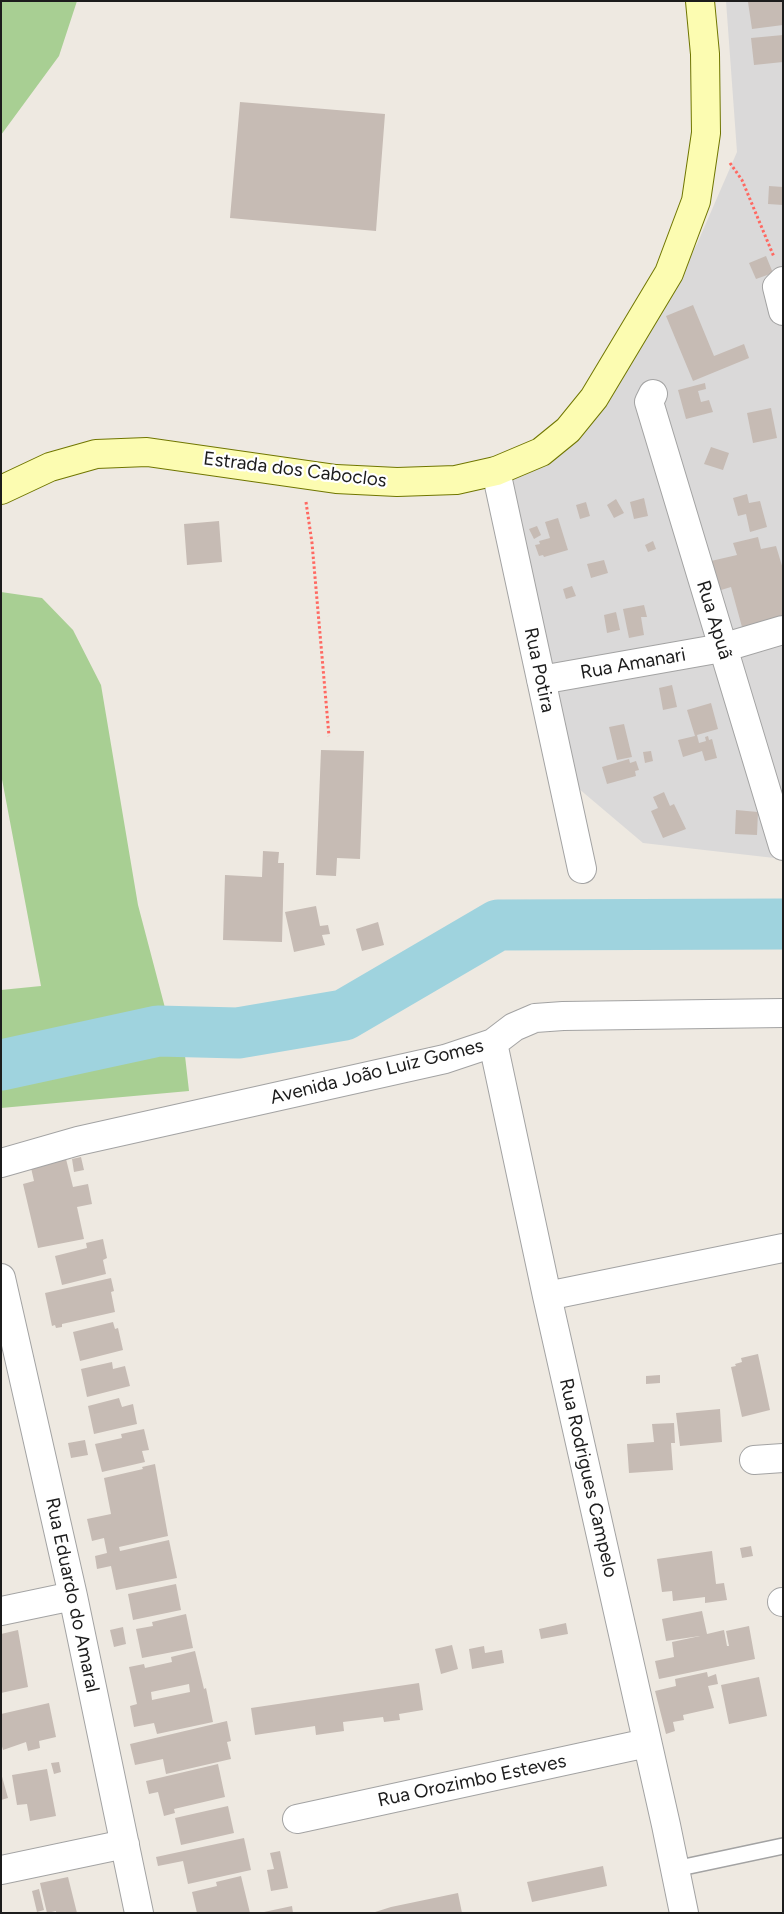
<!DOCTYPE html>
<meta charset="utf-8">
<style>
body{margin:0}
#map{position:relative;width:784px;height:1914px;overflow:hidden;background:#eee9e1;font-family:Figtree,sans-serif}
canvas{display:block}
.frame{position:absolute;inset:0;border:2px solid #1c1c1c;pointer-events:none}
</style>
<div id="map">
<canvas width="784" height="1914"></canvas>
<div class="frame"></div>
</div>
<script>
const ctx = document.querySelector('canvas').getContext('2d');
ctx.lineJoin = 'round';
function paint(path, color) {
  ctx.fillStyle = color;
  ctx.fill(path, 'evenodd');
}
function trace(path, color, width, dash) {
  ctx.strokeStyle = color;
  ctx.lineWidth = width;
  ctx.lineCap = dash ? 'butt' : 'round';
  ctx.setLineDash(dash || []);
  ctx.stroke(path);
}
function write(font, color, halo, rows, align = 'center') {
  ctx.font = font + ' Figtree,sans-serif';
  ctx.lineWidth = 4.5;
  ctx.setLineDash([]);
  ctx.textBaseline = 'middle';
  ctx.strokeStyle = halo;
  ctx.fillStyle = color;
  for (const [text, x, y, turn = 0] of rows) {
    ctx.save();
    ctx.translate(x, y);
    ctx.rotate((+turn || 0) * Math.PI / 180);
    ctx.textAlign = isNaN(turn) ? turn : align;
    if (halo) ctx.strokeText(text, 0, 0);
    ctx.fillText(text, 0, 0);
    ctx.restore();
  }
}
paint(new Path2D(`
 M726 1H783V859L643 843 578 788 510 470 607 396 697 244 737 152Z`), '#dad9d9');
paint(new Path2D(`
 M1 1H77L59 56 1 135Z
 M1 592 42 598 73 630 101 685 138 905 169 1023 184 1047 189 1091 1 1108V990L41 986 1 774Z`), '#a8cf93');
trace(new Path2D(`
 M1 1065 158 1031 238 1033 344 1015 498 925 783 924`), '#9fd3de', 51);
paint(new Path2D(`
 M754 1H783V25L752 29 748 2Z
 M783 35V62L754 65 751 38Z
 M240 102 385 114 376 231 230 218Z
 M769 186 783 187V205L768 204Z
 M766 256 773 273 756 279 749 263Z
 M693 305 714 356 744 344 749 358 693 381 666 316Z
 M705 383 706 389 698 391 701 402 709 400 713 412 686 419 678 390Z
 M771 408 777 438 753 443 747 413Z
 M711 447 729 453 723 470 704 464Z
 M747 494 749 503 760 501 767 527 750 532 746 514 738 516 733 498Z
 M644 498 648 516 634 519 630 502Z
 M616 499 624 513 614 518 607 505Z
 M586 502 590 516 580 519 576 505Z
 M558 518 568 550 544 557 543 555 539 556 535 545 540 544 539 541 550 538 545 522Z
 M219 521 222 562 187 565 184 524Z
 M537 526 541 535 534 539 529 529Z
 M758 537 761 549 776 546 783 569V617L742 627 731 587 721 590 711 561 737 555 733 543Z
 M653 541 656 549 648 552 645 545Z
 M604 560 608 573 591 578 587 564Z
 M572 586 576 596 566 599 563 589Z
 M644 605 647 617H641L644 635 629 638 623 609Z
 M616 612 620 630 607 633 604 615Z
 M672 685 677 707 663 710 659 688Z
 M711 703 718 729 697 735 699 743 706 741 705 737 708 736 709 740 712 739 717 758 705 761 702 751 683 757 678 740 695 736 687 710Z
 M624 724 632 757 617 760 609 727Z
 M321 750 364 751 360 859 337 858 336 876 316 875Z
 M651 751 653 761 645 763 643 752Z
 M629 759 630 763 636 761 639 770 635 771 636 776 607 784 602 767Z
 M664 792 670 806 674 804 686 829 663 838 651 811 658 808 653 797Z
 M736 810 758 812 757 835 735 834Z
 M263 851 279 852 278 863H284L282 942 223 940 225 875 262 877Z
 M316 906 320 926 328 925 330 934 322 935 325 945 294 952 285 912Z
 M378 922 384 945 362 951 356 929Z
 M64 1151 73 1187 88 1184 92 1204 77 1207 84 1239 38 1248 23 1184 34 1181 29 1159Z
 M81 1157 84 1170 74 1172 72 1159Z
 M103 1239 107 1258 103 1260 106 1274 62 1285 55 1256 87 1248 86 1243Z
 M111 1278 114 1291 111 1292 115 1312 62 1324V1327L56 1328 55 1325 52 1326 45 1293Z
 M113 1322 115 1329 118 1328 123 1350 80 1361 73 1332Z
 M758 1354 770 1410 742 1417 731 1367 736 1366 735 1364 742 1362 741 1358Z
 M112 1362 113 1369 125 1366 130 1386 87 1397 81 1369Z
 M660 1375V1383L646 1384V1376Z
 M119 1398 122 1407 133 1404 137 1424 94 1434 88 1406Z
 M720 1409 722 1442 680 1446 676 1413Z
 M674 1423 675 1443H671L673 1470 629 1473 627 1444 654 1442 652 1424Z
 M144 1429 149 1450 142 1451 145 1462 102 1472 95 1444 122 1438 121 1434Z
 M85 1440 88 1455 71 1458 68 1443Z
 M155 1464 168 1536 119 1547 120 1551 169 1540 177 1578 116 1590 111 1566 97 1569 95 1556 107 1553 104 1538 92 1541 87 1519 111 1514 104 1478 143 1469 142 1467Z
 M751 1546 753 1556 742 1558 740 1548Z
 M712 1551 716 1584 724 1583 727 1600 705 1603V1597L673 1601 672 1591 662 1592 657 1559Z
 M176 1584 181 1610 133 1620 128 1594Z
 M702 1611 707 1634 724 1630 727 1646H729L726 1631 749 1626 755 1659 659 1679 655 1661 674 1657 672 1642 700 1636 666 1641 662 1619Z
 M186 1614 193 1648 142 1658 136 1629 153 1626 152 1622Z
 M566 1623 568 1634 541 1639 539 1629Z
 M123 1627 126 1644 114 1647 110 1630Z
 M18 1630 28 1687 1 1693V1634Z
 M452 1645 458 1669 441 1674 435 1649Z
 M484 1646 485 1653 502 1650 504 1663 472 1669 469 1649Z
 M195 1651 204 1689 206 1688 213 1722 157 1734 154 1723 134 1727 130 1706 137 1704 129 1667 144 1664 145 1668 172 1662 171 1657ZM189 1684 190 1692 152 1700 151 1692Z
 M707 1672 708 1677 716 1674 718 1684 708 1686 714 1708 683 1715 684 1720 673 1722 675 1731 666 1734 655 1691 676 1686 675 1679Z
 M759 1677 767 1716 729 1724 721 1685Z
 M419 1683 423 1710 399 1714 400 1720 384 1722 383 1717 343 1722 344 1731 316 1735 315 1726 255 1735 251 1708Z
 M49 1703 56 1737 39 1741 40 1748 28 1751 26 1742 3 1750 1 1743V1714Z
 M227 1721 231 1741 227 1742 231 1759 166 1774 163 1759 135 1765 130 1744Z
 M59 1762 61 1772 54 1774 51 1763Z
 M218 1764 225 1797 174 1809 175 1813 164 1816 158 1792 149 1794 146 1781Z
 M47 1769 56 1816 30 1821 27 1804 17 1805 12 1775Z
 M1 1773 8 1798 1 1800Z
 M228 1806 234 1833 181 1845 175 1818Z
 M244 1838 251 1870 188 1884 183 1861 158 1866 156 1857Z
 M280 1851 288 1888 271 1891 267 1870 274 1869 270 1853Z
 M603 1866 607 1886 532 1902 527 1882Z
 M241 1876 250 1913H197L192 1892 217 1886 216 1882Z
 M68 1877 77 1913H56V1911L47 1913 40 1883Z
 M39 1889 44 1910 37 1912 32 1891Z
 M458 1893 462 1913H372L391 1907Z
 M292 1906 293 1913H264V1912Z`), '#c6bbb4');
const lane = new Path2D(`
 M675 1869 783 1846`);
const street = new Path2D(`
 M783 281 777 287 783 311
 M653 394 649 402 783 846
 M496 471 582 869
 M541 680 722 648 783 630
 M493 1043 547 1296 666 1825 684 1913
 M1 1163 78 1141 445 1059 493 1043 514 1027 535 1018 563 1016 783 1013
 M1 1278 73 1596 139 1913
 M547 1296 783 1248
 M754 1460 783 1458
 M782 1602H783
 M1 1611 73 1596
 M297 1819 647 1743
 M1 1870 125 1844`);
const secondary = new Path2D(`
 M1 490 50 467 96 454 147 452 336 479 397 482 456 480 496 471 541 452 568 430 594 398 669 273 696 201 706 133 705 54 700 1`);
trace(lane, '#a3a3a3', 18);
trace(street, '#a3a3a3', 30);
trace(secondary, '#707600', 30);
trace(new Path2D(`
 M730 163 742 180 774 257
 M306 502 312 543 329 736`), '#ff6861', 3, [2.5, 2.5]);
trace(lane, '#fff', 15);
trace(street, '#fff', 28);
trace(secondary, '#fcfcb1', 28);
write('19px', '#1c1c1c', '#fff', [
 ["Estrada dos Caboclos",295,470,7],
 ["Rua Apuã",714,620,73],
 ["Rua Amanari",633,664,-10],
 ["Rua Potira",539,670,78],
 ["Avenida João Luiz Gomes",377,1072,-14],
 ["Rua Rodrigues Campelo",588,1478,77],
 ["Rua Eduardo do Amaral",72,1595,78],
 ["Rua Orozimbo Esteves",472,1781,-12]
]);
</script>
